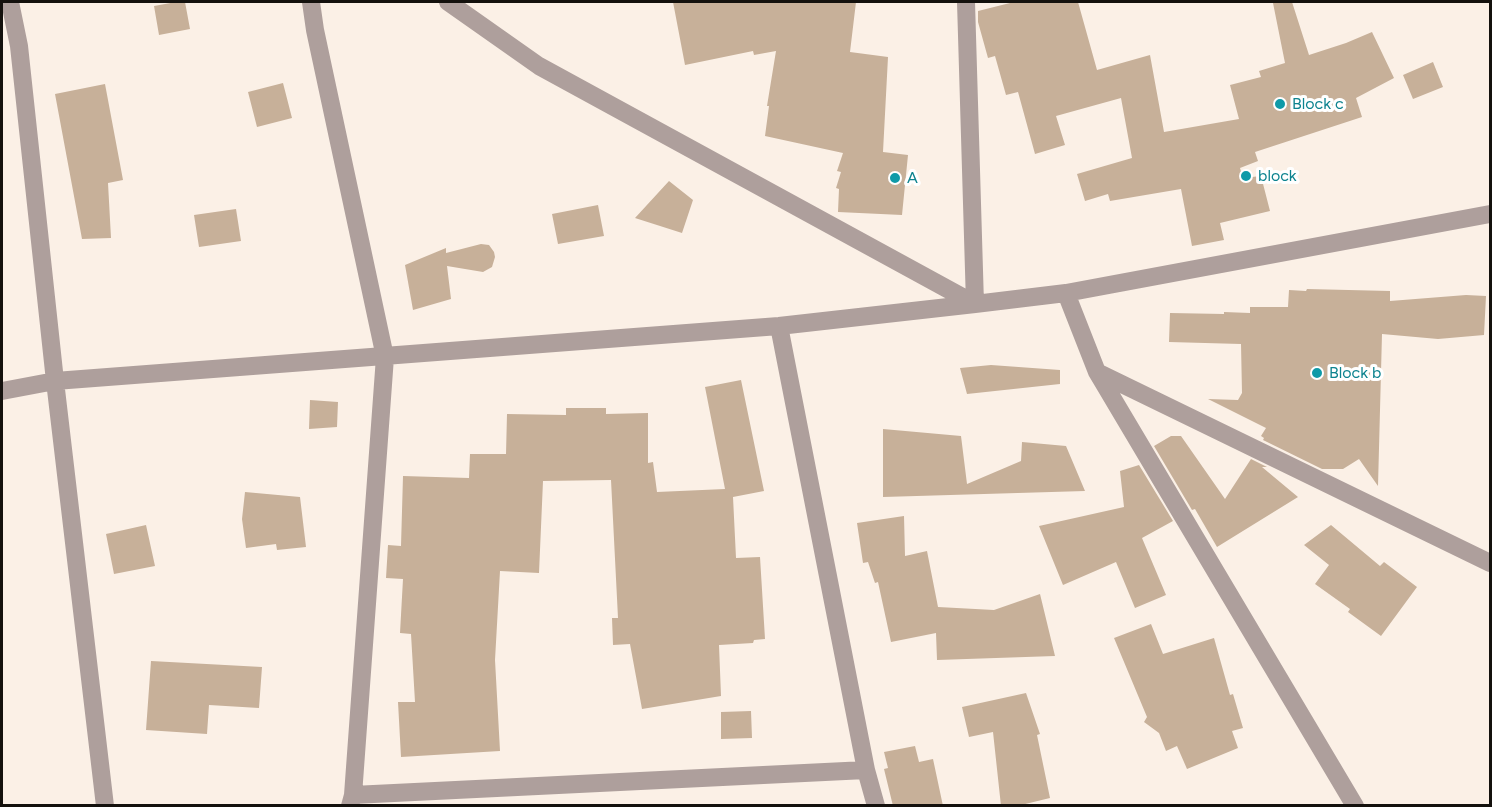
<!DOCTYPE html>
<style>
body{margin:0}
#map{position:relative;width:1492px;height:807px;overflow:hidden;background:#fbf0e6;font-family:Figtree,sans-serif}
canvas{display:block}
.frame{position:absolute;inset:0;border:3px solid #14110d;pointer-events:none}
</style>
<div id="map">
<canvas width="1492" height="807"></canvas>
<div class="frame"></div>
</div>
<script>
const ctx = document.querySelector('canvas').getContext('2d');
ctx.lineJoin = 'round';
function paint(path, color) {
  ctx.fillStyle = color;
  ctx.fill(path, 'evenodd');
}
function trace(path, color, width, dash) {
  ctx.strokeStyle = color;
  ctx.lineWidth = width;
  ctx.lineCap = dash ? 'butt' : 'round';
  ctx.setLineDash(dash || []);
  ctx.stroke(path);
}
function write(font, color, halo, rows, align = 'center') {
  ctx.font = font + ' Figtree,sans-serif';
  ctx.lineWidth = 6;
  ctx.setLineDash([]);
  ctx.textBaseline = 'middle';
  ctx.strokeStyle = halo;
  ctx.fillStyle = color;
  for (const [text, x, y, turn = 0] of rows) {
    ctx.save();
    ctx.translate(x, y);
    ctx.rotate((+turn || 0) * Math.PI / 180);
    ctx.textAlign = isNaN(turn) ? turn : align;
    if (halo) ctx.strokeText(text, 0, 0);
    ctx.fillText(text, 0, 0);
    ctx.restore();
  }
}
paint(new Path2D(`
 M176 2H185L190 29 159 35 154 6Z
 M673 2H856L850 52 888 57 883 152 908 155 902 215 838 212 839 189 836 188 841 172 837 171 843 153 765 136 769 106H767L776 51 754 55 753 51 685 65Z
 M1014 2H1078L1097 70 1150 55 1164 132 1239 119 1230 85 1261 77 1259 71 1285 63 1273 3 1280 2H1292L1309 55 1346 43 1372 32 1394 78 1356 98 1362 117 1255 152 1258 161 1240 168 1243 178 1261 176 1270 211 1220 223 1224 240 1192 246 1181 189 1110 201 1108 194 1085 201 1077 174 1132 158 1121 98 1056 116 1065 145 1035 154 1018 92 1006 95 995 56 988 58 978 22V11Z
 M1433 62 1443 87 1413 99 1403 75Z
 M283 83 292 118 257 127 248 92Z
 M105 84 123 180 108 183 111 238 82 239 55 94Z
 M669 181 693 200 682 233 635 218Z
 M598 205 604 236 558 244 552 214Z
 M236 209 241 241 199 247 194 215Z
 M481 244 489 245 494 252 495 257 492 267 483 272 447 266 451 299 413 310 405 265 446 248V253Z
 M1307 289 1390 291V301L1466 295 1486 296 1484 335 1438 339 1382 334 1378 486 1359 459 1343 469H1322L1263 440 1264 438 1261 436 1266 428 1208 399 1238 400 1242 393 1241 344 1169 342 1170 313 1224 314V312L1250 313V307H1288L1289 290 1306 291Z
 M991 365 1060 370V384L967 394 960 368Z
 M741 380 764 491 733 497 736 558 760 557 765 639 754 640 753 643 719 645 721 696 642 709 630 644 613 645 612 618H618L611 480 543 481 539 573 500 571 495 660 500 751 401 757 398 702H415L411 634 400 633 403 579 386 578 388 545 401 546 403 476 469 478 470 454H506L507 414 566 415V408H606V414L648 413V463L653 462 657 492 725 489 705 387Z
 M310 400 338 402 337 427 309 429Z
 M883 429 961 436 967 484 1021 461 1022 442 1066 446 1085 491 883 497Z
 M1171 436H1181L1225 499 1251 459 1267 467H1262L1298 497 1217 547 1195 509 1192 510 1154 446Z
 M1139 465 1173 521 1142 538 1166 595 1135 608 1116 562 1063 585 1039 526 1124 507 1120 471Z
 M245 492 300 497 306 547 277 550 276 544 246 548 242 519Z
 M904 516 905 556 927 551 938 607 994 610 1040 594 1055 656 937 660 936 633 891 642 878 582 875 583 868 562 863 563 857 523Z
 M146 525 155 566 114 574 106 534Z
 M1331 525 1380 566 1384 562 1417 587 1381 636 1348 612 1350 609 1315 584 1329 565 1304 545Z
 M1151 624 1163 654 1214 638 1230 695 1233 694 1243 728 1232 731 1238 748 1187 769 1177 746 1166 751 1159 733 1144 722 1147 717 1114 638Z
 M151 661 262 667 259 708 209 705 207 734 146 730Z
 M1026 693 1040 734 1037 735 1050 798 1017 806H1001L993 732 969 737 962 707Z
 M751 711 752 738 721 739V712Z
 M915 746 919 762 933 759 943 806H893L884 769 888 768 884 752Z`), '#c7b099');
trace(new Path2D(`
 M10 2 19 46 55 381 105 806
 M311 2 315 30 385 357 353 795 350 806
 M448 2 539 66 975 304
 M966 2 975 304
 M1066 293 1097 372 1355 806
 M779 326 866 770 876 806
 M1097 372 1490 563
 M2 391 55 381 779 326 975 304 1066 293 1490 214
 M353 795 866 770`), '#ae9f9c', 18);
for (const [x, y, r, color] of [
 [1280,104,6,"#0f9aa8"],
 [1246,176,6,"#0f9aa8"],
 [895,178,6,"#0f9aa8"],
 [1317,373,6,"#0f9aa8"]
]) {
  const dot = new Path2D();
  dot.arc(x, y, r, 0, 2 * Math.PI);
  ctx.fillStyle = color;
  ctx.fill(dot);
  trace(dot, '#fff', 2);
}
write('16px', '#0d838f', '#fff', [
 ["Block c",1292,104],
 ["block",1258,176],
 ["A",907,178],
 ["Block b",1329,373]
], 'left');
</script>
